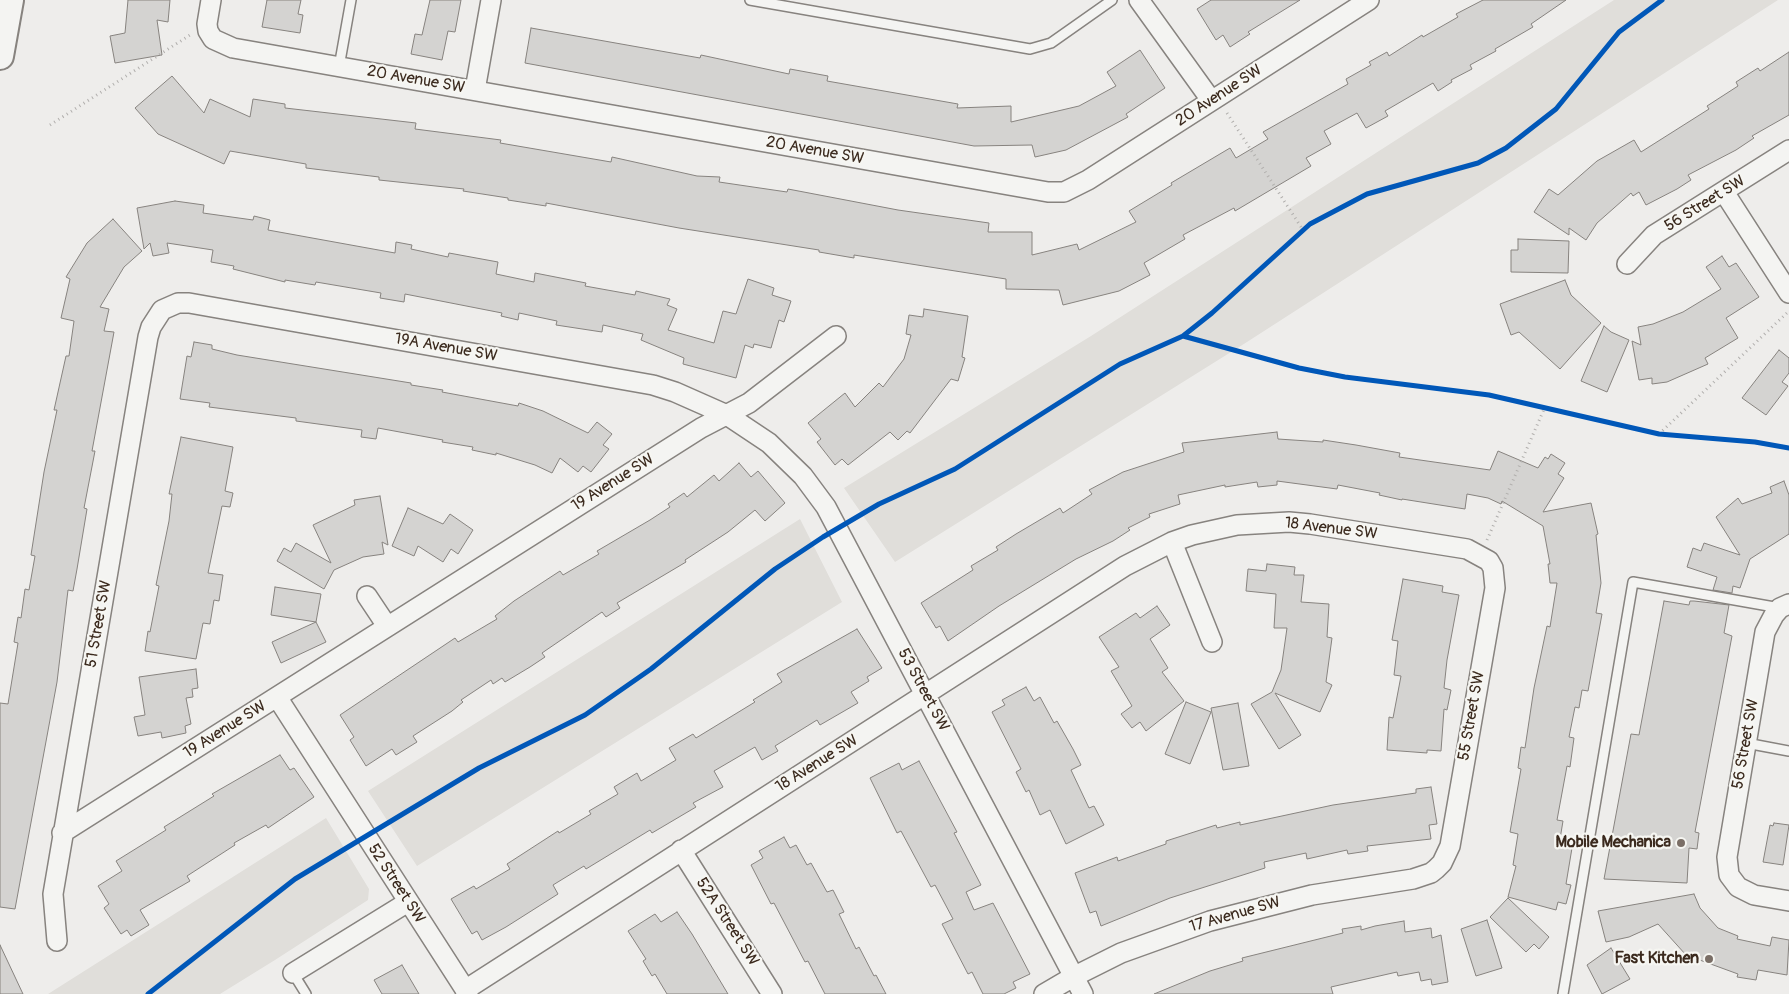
<!DOCTYPE html>
<style>
body{margin:0}
canvas{display:block;background:#eeedeb}
</style>
<canvas width="1789" height="994"></canvas>
<script>
const ctx = document.querySelector('canvas').getContext('2d');
ctx.lineJoin = 'round';
function fill(path, color) { ctx.fillStyle = color; ctx.fill(path, 'evenodd'); }
const poly = rows => new Path2D(rows.map(r => 'M' + r).join(''));
function trace(path, color, width, dash) { ctx.strokeStyle = color; ctx.lineWidth = width; ctx.lineCap = dash ? 'butt' : 'round'; ctx.setLineDash(dash || []); ctx.stroke(path); }
function drawText(font, color, halo, rows, align = 'center') {
  ctx.font = font + ' Pangolin,sans-serif'; ctx.lineWidth = 4.5; ctx.setLineDash([]); ctx.textBaseline = 'middle'; ctx.strokeStyle = halo; ctx.fillStyle = color; for (const [text, x, y, turn = 0] of rows) {
    ctx.save(); ctx.translate(x, y); ctx.rotate((+turn || 0) * Math.PI / 180); ctx.textAlign = isNaN(turn) ? turn : align; if (halo) ctx.strokeText(text, 0, 0); ctx.fillText(text, 0, 0); ctx.restore();
  }
}
const built = poly([
 [1614,0,1778,0,1247,342,895,562,844,488,1091,336],
 [800,519,842,602,417,866,368,791],
 [326,818,369,889,368,900,275,960,220,994,48,994]
]);
const building = poly([
 [128,0,170,0,168,22,157,20,162,55,115,63,110,36,125,33,128,0],
 [267,0,301,0,298,14,303,15,300,33,262,27,267,0],
 [430,0,461,0,455,32,448,31,442,60,411,54,415,34,422,35,430,0],
 [1211,0,1300,0,1248,32,1250,34,1230,47,1223,35,1216,40,1197,9,1211,0],
 [1483,0,1566,0,1531,24,1533,27,1495,49,1496,51,1470,65,1472,69,1451,80,1452,82,1438,91,1433,83,1385,111,1388,116,1366,128,1357,113,1324,131,1331,144,1306,158,1311,166,1235,211,1234,208,1183,235,1185,239,1144,263,1150,275,1119,291,1063,305,1059,290,1006,289,1006,279,854,255,854,258,819,252,819,250,679,228,546,203,546,206,508,200,508,198,463,191,464,189,379,180,379,177,306,168,306,164,230,151,224,164,158,134,135,108,172,76,204,113,210,99,250,117,253,99,285,104,285,108,416,123,415,129,501,140,500,143,611,162,612,157,697,176,720,177,719,182,787,192,788,189,898,210,989,223,988,232,1032,232,1032,255,1077,244,1079,250,1136,222,1129,211,1172,185,1171,183,1230,148,1236,158,1268,139,1263,132,1348,84,1346,79,1371,65,1369,62,1387,52,1389,56,1422,35,1423,37,1458,17,1456,14,1483,0],
 [531,28,700,58,701,55,789,74,790,69,828,76,827,81,958,104,957,108,1011,106,1011,122,1079,106,1116,86,1107,72,1140,50,1165,88,1126,114,1128,117,1066,150,1035,157,1032,145,974,146,525,63,531,28],
 [1789,52,1789,115,1752,136,1754,138,1736,150,1688,175,1691,180,1677,189,1646,205,1639,192,1633,196,1631,193,1597,223,1586,240,1569,228,1569,235,1534,212,1549,189,1558,195,1597,161,1634,140,1641,152,1709,109,1707,106,1738,86,1736,82,1758,68,1760,71,1789,52],
 [175,201,204,205,203,213,253,220,254,216,270,220,268,230,395,253,396,242,412,245,411,249,448,257,449,253,498,262,496,274,534,282,535,273,586,283,585,286,635,295,636,291,670,299,667,305,677,309,668,330,714,343,723,311,736,314,748,279,774,288,772,295,791,301,784,322,779,320,771,348,754,344,753,348,745,345,736,378,683,364,684,358,641,340,643,334,603,325,602,332,556,325,557,321,519,313,518,320,501,316,502,313,405,294,404,302,380,298,381,293,316,282,315,285,285,280,285,282,233,269,234,266,211,262,213,250,167,243,169,253,153,256,150,243,144,249,137,208,175,201],
 [113,219,142,251,124,267,100,307,109,309,104,331,114,332,92,451,95,451,84,508,87,509,77,569,73,591,68,590,57,682,15,909,0,907,0,703,8,704,18,643,14,642,18,617,21,618,25,589,29,590,35,556,31,555,44,472,57,410,54,410,66,356,69,356,74,321,61,318,70,279,66,277,87,243,113,219],
 [1518,239,1569,241,1568,273,1511,272,1511,250,1518,250,1518,239],
 [1722,256,1729,267,1736,263,1759,297,1726,318,1738,338,1705,358,1708,364,1667,382,1652,384,1652,378,1639,380,1632,341,1641,345,1638,327,1653,324,1683,312,1721,289,1706,267,1722,256],
 [1565,280,1571,295,1601,323,1560,369,1519,332,1511,335,1500,304,1565,280],
 [924,309,968,316,962,357,965,358,958,381,951,379,910,433,907,431,898,440,890,432,848,465,842,459,835,465,817,442,821,439,808,423,845,393,855,407,879,383,883,387,904,359,911,335,906,334,909,315,923,317,924,309],
 [1604,326,1611,332,1629,340,1607,392,1581,381,1604,326],
 [194,342,212,345,212,349,237,355,411,383,411,385,443,390,442,392,518,406,519,403,543,411,588,433,597,422,612,434,603,445,609,449,591,472,583,466,578,472,560,458,552,473,535,465,496,453,496,455,472,450,473,447,442,442,443,440,378,428,376,439,361,437,362,430,296,421,296,418,209,407,210,403,180,399,187,356,191,357,194,342],
 [1779,350,1789,358,1789,373,1782,382,1788,386,1766,415,1742,398,1779,350],
 [1277,432,1278,439,1323,442,1323,440,1356,445,1400,453,1399,457,1490,470,1498,451,1538,468,1545,457,1548,459,1551,454,1565,463,1558,474,1564,478,1543,512,1591,503,1598,534,1596,535,1601,583,1596,613,1602,614,1588,691,1582,690,1579,708,1575,707,1569,737,1574,738,1570,767,1567,766,1557,820,1563,821,1559,845,1572,848,1566,884,1571,885,1566,904,1558,902,1556,910,1508,897,1516,866,1513,865,1518,834,1510,832,1521,769,1518,768,1521,747,1525,748,1534,688,1547,626,1550,627,1557,583,1550,583,1548,564,1550,564,1543,526,1502,501,1501,504,1488,498,1467,494,1465,509,1402,499,1402,500,1379,495,1380,493,1338,485,1337,489,1277,481,1277,485,1258,487,1257,482,1225,487,1225,485,1178,495,1180,504,1149,514,1150,517,1128,528,1130,530,1113,541,1076,559,999,606,948,641,940,626,936,628,921,603,973,570,971,566,998,550,996,547,1016,534,1060,508,1063,513,1092,494,1089,490,1123,472,1184,452,1182,443,1277,432],
 [181,437,233,447,225,491,233,493,230,507,222,506,208,573,223,575,219,601,214,600,210,624,203,623,196,659,145,651,148,631,150,632,159,586,156,585,169,521,172,494,169,494,181,437],
 [739,463,751,477,758,471,785,503,765,521,755,510,728,532,685,560,686,562,617,603,620,608,606,617,602,612,542,653,545,657,530,667,505,682,502,678,493,684,491,680,461,700,463,702,452,711,413,736,417,742,396,755,392,749,366,766,350,740,354,737,340,715,455,638,458,642,497,619,495,616,514,601,560,571,563,575,599,554,597,551,650,520,670,507,668,504,684,493,687,497,714,475,719,481,739,463],
 [1784,481,1789,495,1789,534,1750,559,1740,588,1733,586,1732,593,1713,590,1717,577,1687,567,1693,548,1701,551,1704,543,1740,555,1716,517,1738,498,1742,504,1772,493,1770,487,1784,481],
 [380,496,388,545,382,542,384,554,363,557,334,570,324,589,277,561,284,548,291,552,296,543,331,563,313,525,355,505,354,500,380,496],
 [408,508,443,524,450,514,473,530,458,554,451,549,443,562,418,546,414,556,392,546,408,508],
 [1267,564,1295,567,1294,575,1304,575,1301,602,1329,604,1327,637,1332,638,1326,682,1332,685,1320,712,1275,693,1301,735,1279,749,1251,704,1272,692,1281,670,1287,628,1274,628,1276,594,1246,591,1248,569,1266,571,1267,564],
 [1403,579,1443,586,1442,592,1459,595,1447,660,1444,688,1451,690,1447,710,1444,709,1441,751,1427,750,1427,753,1387,750,1389,717,1393,718,1401,676,1394,675,1398,641,1392,640,1403,579],
 [275,587,321,594,316,622,326,642,281,663,272,642,316,622,271,615,275,587],
 [1664,601,1689,605,1690,601,1694,601,1729,605,1724,633,1732,636,1695,832,1699,833,1697,849,1689,848,1687,883,1604,879,1631,734,1639,735,1664,601],
 [1157,606,1170,625,1150,639,1168,668,1162,672,1184,701,1146,731,1140,722,1132,728,1121,714,1132,706,1111,671,1119,667,1099,637,1136,613,1140,618,1157,606],
 [857,629,882,668,867,677,869,681,851,692,858,703,820,725,817,720,775,746,778,751,762,760,755,747,714,771,723,787,693,803,696,807,652,833,650,830,586,869,584,866,553,885,558,894,506,927,482,940,477,931,472,934,451,899,474,886,476,889,510,869,507,864,558,831,559,833,591,814,589,811,618,794,614,787,637,773,641,781,676,760,669,748,693,734,696,738,755,702,753,700,782,682,777,674,857,629],
 [196,669,198,688,192,689,193,697,186,698,191,724,185,726,186,733,162,738,161,732,138,736,134,717,145,715,139,677,196,669],
 [1026,687,1034,701,1040,697,1054,723,1057,721,1073,749,1081,765,1071,770,1089,808,1094,806,1104,825,1066,844,1050,810,1040,815,1029,790,1026,792,1016,772,1021,769,992,712,1005,705,1002,700,1026,687],
 [1186,702,1211,712,1190,764,1165,754,1186,702],
 [1238,703,1249,766,1223,770,1211,708,1238,703],
 [280,755,290,770,294,768,314,797,268,828,266,825,234,843,235,845,187,876,190,881,140,910,149,925,131,936,127,930,121,934,104,908,109,904,98,886,122,871,116,861,166,830,164,827,214,796,212,794,280,755],
 [919,761,957,832,954,833,981,885,966,892,974,910,993,903,1030,974,1013,982,1016,988,1004,994,983,994,972,972,968,974,942,924,953,919,935,885,931,887,901,831,897,833,870,778,899,763,902,770,919,761],
 [1431,787,1437,824,1429,825,1431,839,1367,846,1368,851,1348,854,1347,850,1307,859,1306,853,1264,862,1265,868,1170,898,1101,926,1096,911,1090,913,1075,873,1117,857,1118,861,1166,844,1166,841,1216,825,1217,828,1240,822,1240,825,1333,805,1416,793,1416,789,1431,787],
 [1774,823,1789,825,1783,865,1763,862,1770,825,1773,826,1774,823],
 [784,837,790,848,796,845,807,865,811,863,827,892,833,890,844,912,839,914,856,949,859,947,874,976,876,975,886,994,825,994,808,961,805,962,774,903,771,904,751,865,763,858,759,851,784,837],
 [1694,894,1700,908,1718,928,1738,936,1737,939,1770,946,1772,937,1789,940,1787,975,1758,970,1756,980,1737,977,1738,974,1686,955,1658,924,1629,937,1606,942,1598,911,1694,894],
 [1508,898,1549,937,1539,949,1534,944,1526,952,1490,917,1508,898],
 [677,912,692,934,728,994,667,994,655,974,652,976,643,961,646,959,628,931,655,914,661,922,677,912],
 [1487,920,1502,968,1476,976,1461,929,1487,920],
 [1404,921,1405,932,1431,928,1432,938,1441,935,1448,982,1432,985,1431,979,1421,981,1419,972,1398,976,1397,972,1331,987,1333,994,1154,994,1210,971,1243,961,1242,958,1343,933,1342,929,1361,926,1361,930,1375,926,1404,921],
 [0,945,23,994,0,994,0,945],
 [1611,948,1630,979,1602,994,1587,965,1611,948],
 [402,965,419,994,382,994,374,980,402,965]
]);
const path = poly([
 [1227,113,1303,230],
 [50,125,190,35],
 [1659,434,1789,311],
 [1487,540,1545,407]
]);
const lane = poly([
 [750,0,1030,49,1051,43,1112,0],
 [339,67,351,0],
 [1746,743,1789,751],
 [293,973,306,994],
 [1563,994,1633,582,1780,608]
]);
const street = poly([
 [211,0,207,24,208,31,213,39,233,48,1048,192,1064,192,1088,180,1369,0],
 [1139,0,1211,100],
 [475,90,491,0],
 [1724,192,1789,293],
 [1627,264,1654,235,1789,150],
 [1172,542,1212,642],
 [367,596,387,626],
 [1789,604,1780,608,1774,615,1765,632,1727,857,1729,875,1738,887,1754,895,1789,901],
 [277,697,468,994],
 [62,833,701,428,749,403,836,336],
 [681,850,772,994],
 [57,941,53,894,148,337,151,327,162,310,178,303,189,303,653,385,675,392,727,415,769,443,803,476,826,507,1083,994],
 [293,973,408,902],
 [465,990,1125,566,1172,542,1192,535,1237,525,1289,522,1310,524,1467,549,1489,561,1493,568,1495,588,1450,846,1442,863,1436,869,1431,873,1413,879,1312,895,1210,921,1121,953,1073,977,1044,994]
]);
const secondary = poly([
 [0,56,10,0]
]);
const cycleway = poly([
 [1183,336,1299,368,1345,377,1489,395,1659,434,1755,442,1789,448],
 [148,994,295,879,479,768,585,715,651,669,775,569,823,537,879,504,955,469,1120,364,1183,336,1212,313,1310,224,1367,194,1478,163,1506,148,1556,109,1619,32,1662,0]
]);
const markers = [
 [1681,843,5,"#7a6e66"],
 [1709,959,5,"#7a6e66"]
];
const streetNames = [
 ["20 Avenue SW",416,80,10],
 ["20 Avenue SW",1219,96,-33],
 ["20 Avenue SW",815,151,10],
 ["56 Street SW",1705,204,-32],
 ["19A Avenue SW",446,348,10],
 ["19 Avenue SW",613,483,-32],
 ["18 Avenue SW",1331,529,7],
 ["51 Street SW",99,624,-80],
 ["53 Street SW",923,690,62],
 ["55 Street SW",1472,716,-80],
 ["19 Avenue SW",225,730,-32],
 ["56 Street SW",1746,744,-80],
 ["18 Avenue SW",817,764,-32],
 ["52 Street SW",396,884,57],
 ["17 Avenue SW",1235,915,-16],
 ["52A Street SW",727,922,57]
];
const poiNames = [
 ["Mobile Mechanica",1671,843],
 ["Fast Kitchen",1699,959]
];
fill(built, '#e0deda');
fill(building, '#d4d3d1');
trace(building, '#87837f', 1);
trace(lane, '#87837f', 12);
trace(street, '#87837f', 22);
trace(secondary, '#87837f', 30);
trace(path, '#b1afad', 3, [1, 4]);
trace(lane, '#f4f4f2', 9);
trace(street, '#f4f4f2', 19);
trace(secondary, '#f4f4f2', 26);
trace(cycleway, '#0057b8', 5);
for (const [x, y, r, color] of markers) { const dot = new Path2D(); dot.arc(x, y, r, 0, 2 * Math.PI); ctx.fillStyle = color; ctx.fill(dot); trace(dot, '#f6f6f2', 2); }
drawText('16px', '#3b2a1e', '#f6f6f2', streetNames);
drawText('bold 16px', '#3b2a1e', '#f6f6f2', poiNames, 'right');
</script>
